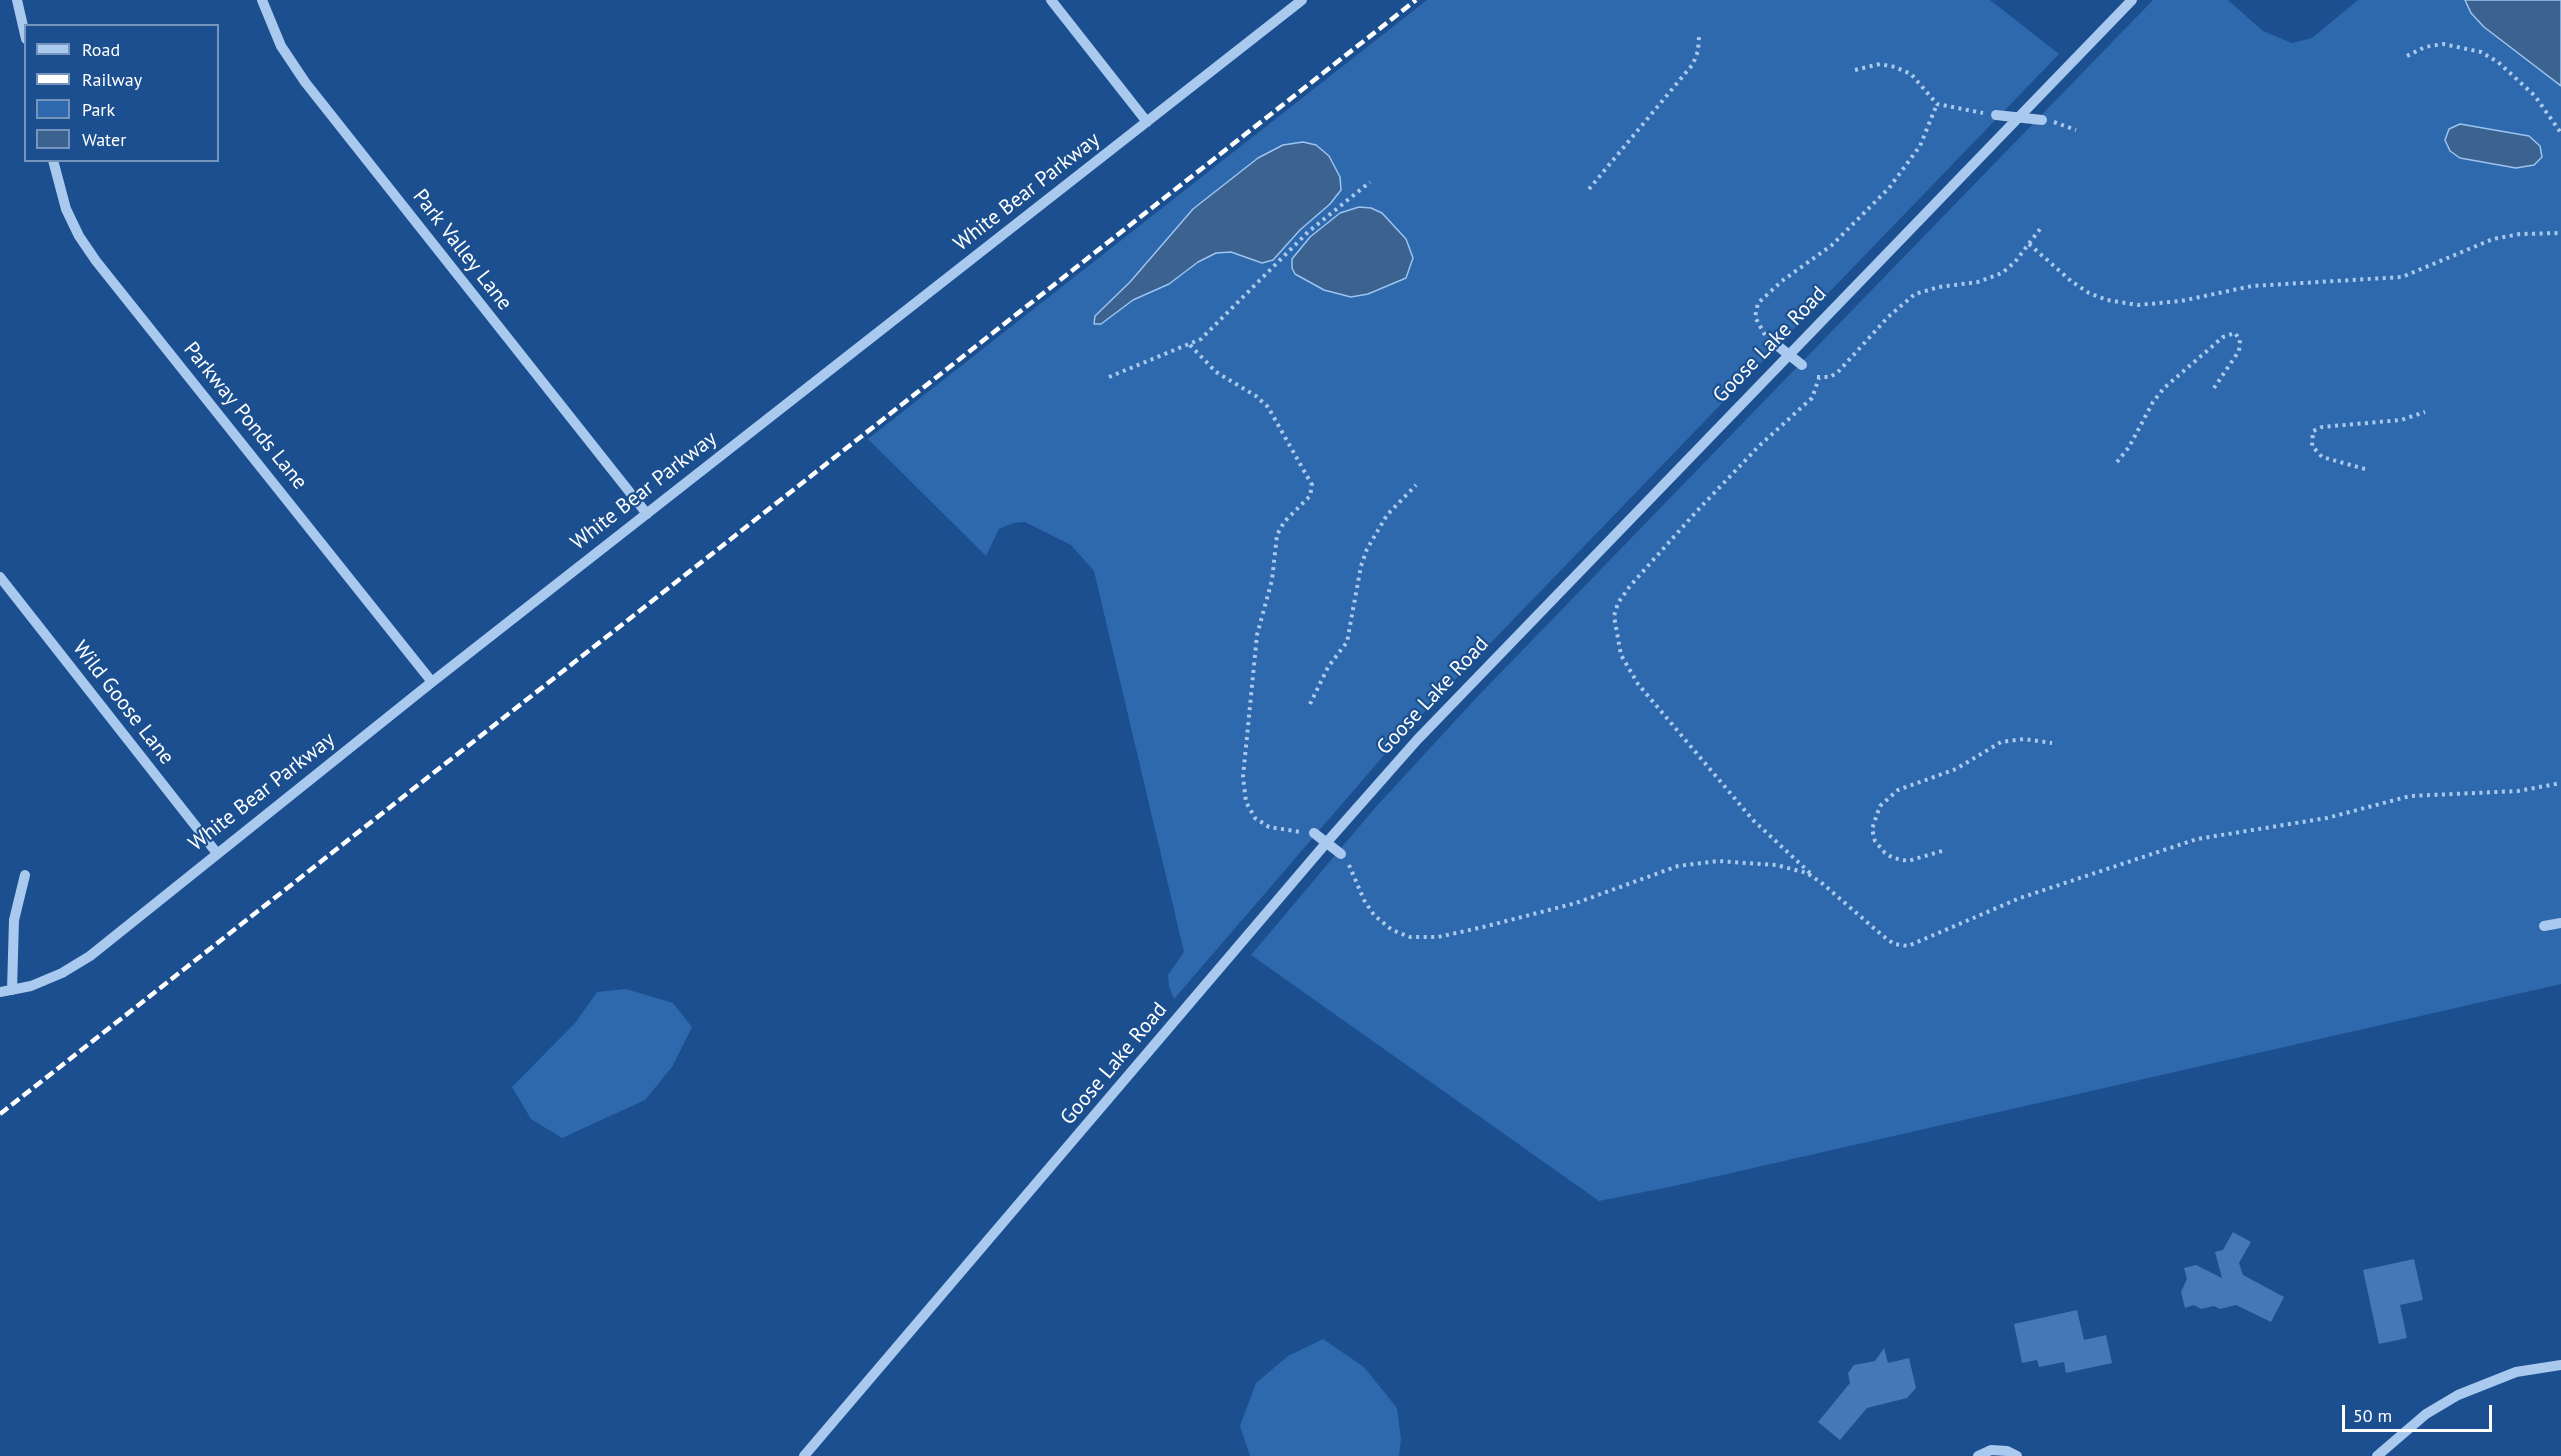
<!DOCTYPE html>
<style>
body{margin:0}
#map{position:relative;width:2561px;height:1456px;overflow:hidden;background:#1b4f8f;font-family:"PT Sans",sans-serif}
canvas{display:block}
.legend{position:absolute;left:24px;top:24px;width:195px;height:138px;box-sizing:border-box;background:#1b4f8f;border:2px solid #7695bc;margin:0;padding:8px 10px;list-style:none;font-size:18px;color:#fff}
.legend li{display:flex;align-items:center;gap:12px;height:30px}
.legend b{width:30px;border:2px solid #7695bc}
.scale{position:absolute;left:2342px;top:1405px;width:150px;height:27px;box-sizing:border-box;border:3px solid #fff;border-top:0;padding-left:8px;font-size:18px;line-height:21px;white-space:nowrap;color:#fff;-webkit-text-stroke:4px #1b4f8f;paint-order:stroke}
</style>
<div id="map">
<canvas width="2561" height="1456"></canvas>
<ul class="legend">
<li><b style="height:8px;background:#a9c9ee"></b>Road</li>
<li><b style="height:8px;background:#fff"></b>Railway</li>
<li><b style="height:16px;background:#2e69ad"></b>Park</li>
<li><b style="height:16px;background:#3c6290"></b>Water</li>
</ul>
<div class="scale">50 m</div>
</div>
<script>
const ctx = document.querySelector('canvas').getContext('2d');
ctx.lineJoin = 'round';
function fill(path, color) { ctx.fillStyle = color; ctx.fill(path, 'evenodd'); }
const poly = rows => new Path2D(rows.map(r => 'M' + r).join(''));
function trace(path, color, width, dash) { ctx.strokeStyle = color; ctx.lineWidth = width; ctx.lineCap = dash ? 'butt' : 'round'; ctx.setLineDash(dash || []); ctx.stroke(path); }
function drawText(font, color, halo, rows, align = 'center') {
  ctx.font = font + ' "PT Sans",sans-serif'; ctx.lineWidth = 4.5; ctx.setLineDash([]); ctx.textBaseline = 'middle'; ctx.strokeStyle = halo; ctx.fillStyle = color; for (const [text, x, y, turn = 0] of rows) {
    ctx.save(); ctx.translate(x, y); ctx.rotate((+turn || 0) * Math.PI / 180); ctx.textAlign = isNaN(turn) ? turn : align; if (halo) ctx.strokeText(text, 0, 0); ctx.fillText(text, 0, 0); ctx.restore();
  }
}
const green = poly([
 [1427,0,1990,0,2059,54,1398,739,1174,999,1169,987,1168,975,1184,952,1094,571,1071,545,1025,522,1013,523,999,529,986,556,868,439],
 [2153,0,2228,0,2263,31,2292,43,2312,38,2358,0,2465,0,2468,5,2489,0,2561,0,2561,984,1674,1186,1599,1201,1251,955,1374,809,1478,696],
 [626,989,673,1003,692,1027,672,1067,645,1100,562,1138,531,1119,512,1087,576,1022,597,992],
 [1323,1339,1364,1367,1397,1408,1401,1439,1399,1456,1250,1456,1240,1426,1256,1383,1288,1356]
]);
const water = poly([
 [2465,0,2561,0,2561,86,2484,27,2471,13,2465,0],
 [2460,124,2529,136,2540,146,2542,157,2534,165,2516,168,2460,158,2450,151,2445,140,2449,129,2460,124],
 [1303,142,1316,145,1329,156,1340,177,1341,190,1330,204,1300,230,1273,260,1262,263,1231,252,1216,253,1198,262,1169,284,1133,300,1101,324,1094,324,1095,316,1130,282,1193,209,1258,158,1283,145,1303,142],
 [1359,207,1371,208,1382,213,1406,239,1413,258,1406,278,1368,294,1351,297,1324,290,1295,274,1292,268,1292,259,1310,237,1340,213,1359,207]
]);
const building = poly([
 [2233,1232,2251,1242,2239,1263,2243,1275,2284,1297,2271,1322,2236,1305,2220,1309,2214,1306,2201,1309,2194,1305,2185,1308,2181,1292,2187,1279,2184,1268,2196,1265,2222,1278,2215,1252,2223,1250],
 [2414,1259,2423,1300,2400,1305,2407,1338,2379,1344,2363,1270],
 [2077,1310,2084,1340,2106,1335,2112,1363,2066,1373,2064,1362,2039,1367,2037,1360,2022,1363,2014,1324],
 [1884,1348,1888,1363,1909,1358,1916,1388,1907,1398,1867,1408,1840,1440,1818,1422,1850,1383,1848,1373,1854,1365,1875,1361]
]);
const path = poly([
 [2407,56,2425,47,2443,44,2481,52,2498,62,2535,96,2561,133],
 [1855,70,1880,64,1895,67,1911,74,1937,104,1983,113],
 [2054,122,2076,130],
 [1589,189,1693,64,1698,51,1699,37],
 [2029,244,2071,281,2089,293,2107,300,2138,305,2181,301,2252,286,2402,277,2493,239,2520,234,2561,233],
 [1765,335,1755,317,1758,303,1782,281,1832,245,1889,188,1920,146,1937,104],
 [1190,345,1216,372,1256,396,1268,407,1312,485,1310,496,1284,522,1277,535,1272,580,1257,635,1243,777,1246,802,1255,818,1269,827,1301,832],
 [1109,377,1201,339,1308,232,1370,182],
 [1817,377,1830,377,1838,372,1888,317,1915,294,1939,287,1978,282,2002,273,2015,262,2040,229],
 [2117,462,2129,447,2153,402,2164,388,2223,337,2235,333,2240,340,2239,351,2214,388],
 [2365,469,2322,457,2312,446,2313,431,2322,427,2401,420,2425,412],
 [1310,704,1328,667,1347,642,1361,566,1367,549,1387,515,1416,485],
 [1942,851,1908,861,1893,858,1885,853,1875,841,1872,829,1880,806,1898,790,1956,769,2001,742,2024,739,2052,743],
 [1349,865,1364,900,1374,915,1392,930,1410,937,1438,937,1483,927,1576,903,1678,866,1718,861,1776,865,1807,873,1823,884,1883,936,1894,944,1908,946,2020,898,2197,839,2327,818,2410,796,2518,791,2561,783],
 [1810,873,1753,820,1638,684,1621,655,1614,616,1618,603,1630,586,1696,512,1759,446,1812,398,1819,378]
]);
const minor = poly([
 [17,0,26,39],
 [262,0,281,46,305,82,647,514],
 [1051,0,1147,122],
 [1996,115,2042,120],
 [53,160,66,209,79,236,96,261,432,682],
 [1774,343,1802,365],
 [0,577,216,852],
 [1314,833,1341,854],
 [2544,926,2561,923],
 [12,990,14,920,25,875],
 [0,992,31,986,62,973,90,956,432,682,1302,0],
 [804,1456,1327,842,1417,740,2132,0],
 [1978,1456,1991,1450,2007,1451,2017,1456],
 [2377,1456,2426,1414,2458,1395,2516,1372,2561,1365]
]);
const rail = poly([
 [0,1114,1416,0]
]);
const streetNames = [
 ["White Bear Parkway",1027,192,-38],
 ["Park Valley Lane",462,250,52],
 ["Goose Lake Road",1770,345,-46],
 ["Parkway Ponds Lane",245,416,51],
 ["White Bear Parkway",644,491,-38],
 ["Goose Lake Road",1433,696,-47],
 ["Wild Goose Lane",123,703,52],
 ["White Bear Parkway",262,792,-38],
 ["Goose Lake Road",1114,1064,-50]
];
fill(green, '#2e69ad');
fill(water, '#3c6290');
trace(water, '#9cc4f0', 1.5);
fill(building, '#4478b7');
trace(path, '#a9c9ee', 4, [3, 4.5]);
trace(minor, '#a9c9ee', 10);
trace(rail, '#fff', 4.5, [10, 4.5]);
drawText('21px', '#fff', '#1b4f8f', streetNames);
</script>
